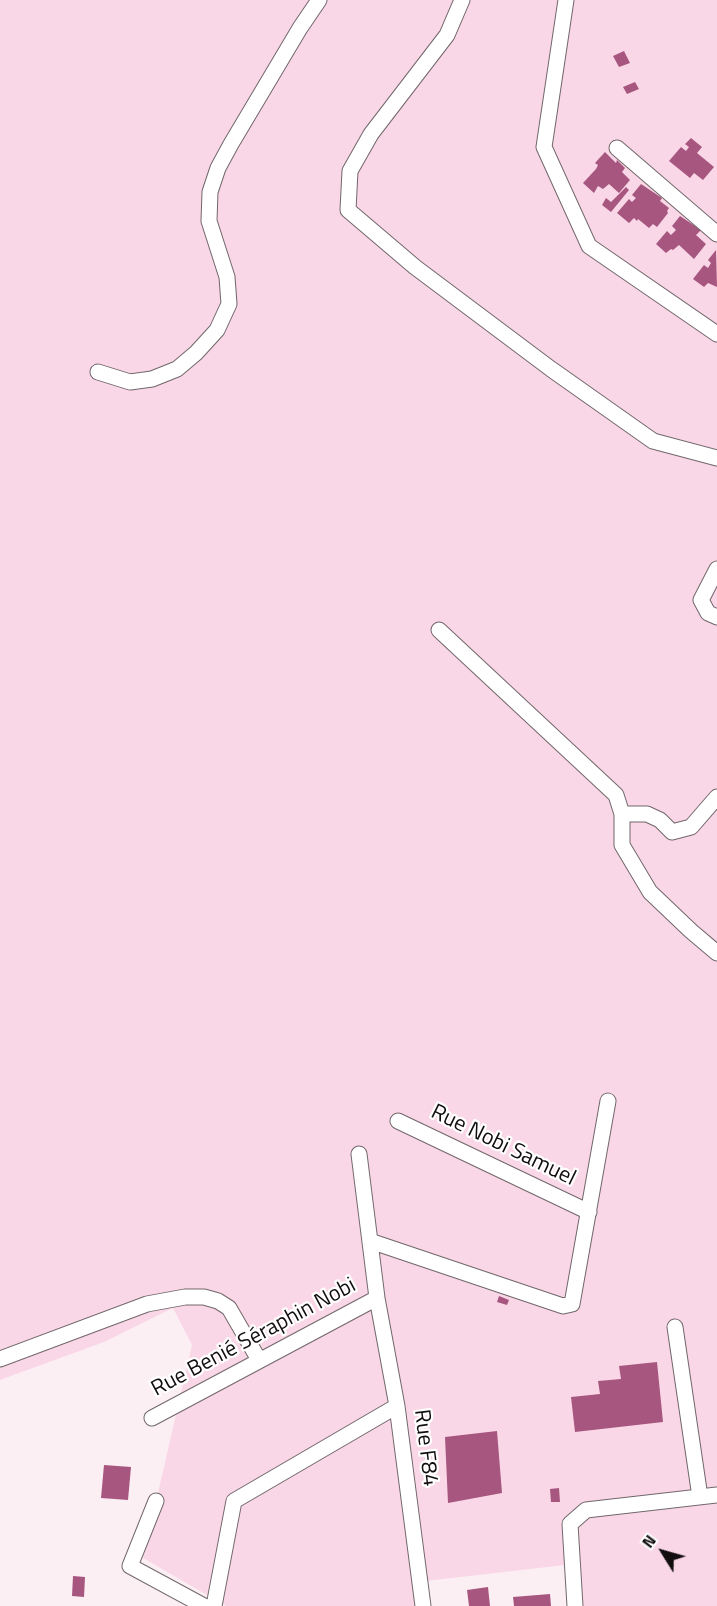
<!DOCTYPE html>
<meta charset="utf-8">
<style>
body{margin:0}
#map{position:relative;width:717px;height:1606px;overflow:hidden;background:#fceff4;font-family:"Titillium Web",sans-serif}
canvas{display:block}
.north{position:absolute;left:633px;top:1522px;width:60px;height:60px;-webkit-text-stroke:4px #fff;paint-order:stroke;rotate:307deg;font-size:16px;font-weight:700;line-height:24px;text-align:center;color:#120e10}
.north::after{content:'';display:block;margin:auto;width:21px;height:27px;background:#120e10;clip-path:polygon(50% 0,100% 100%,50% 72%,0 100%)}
</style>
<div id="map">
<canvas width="717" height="1606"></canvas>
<div class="north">N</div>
</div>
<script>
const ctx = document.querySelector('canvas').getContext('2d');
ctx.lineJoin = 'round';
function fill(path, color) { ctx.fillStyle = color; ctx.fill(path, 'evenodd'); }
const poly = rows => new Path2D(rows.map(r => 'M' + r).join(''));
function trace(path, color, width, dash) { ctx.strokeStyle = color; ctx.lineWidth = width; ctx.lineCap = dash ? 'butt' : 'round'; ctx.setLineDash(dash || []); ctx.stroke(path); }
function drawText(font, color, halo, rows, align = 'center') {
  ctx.font = font + ' "Titillium Web",sans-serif'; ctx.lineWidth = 4.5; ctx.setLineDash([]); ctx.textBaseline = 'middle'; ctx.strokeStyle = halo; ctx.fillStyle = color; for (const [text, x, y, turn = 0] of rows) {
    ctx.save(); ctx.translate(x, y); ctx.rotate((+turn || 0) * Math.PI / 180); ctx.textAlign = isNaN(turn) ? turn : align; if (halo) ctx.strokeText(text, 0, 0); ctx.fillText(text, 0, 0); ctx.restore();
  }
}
const green = poly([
 [0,0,717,0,717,1606,579,1606,574,1564,417,1582,421,1606,226,1606,143,1558,192,1345,173,1308,104,1342,0,1380]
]);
const building = poly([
 [624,51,630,63,619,67,613,56],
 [635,82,639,89,627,94,623,87],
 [691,138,702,147,697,153,714,167,703,180,694,173,690,178,669,161,681,147,686,151,689,147,685,144],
 [605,152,616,163,617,160,625,168,622,172,630,180,619,193,609,184,603,189,598,186,594,193,583,183,596,169,598,165,595,163],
 [641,184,662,198,660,201,669,208,667,211,668,213,657,227,653,224,649,228,638,219,637,221,634,218,629,223,617,213,629,199,632,202,636,198,632,195],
 [626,187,629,190,611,212,602,205,606,198,611,202],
 [680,216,701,230,696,235,706,244,694,259,679,245,673,250,671,249,666,253,656,244,667,231,671,235,676,230,672,226],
 [716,250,717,287,708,283,704,287,693,279,704,265,708,268,711,263,708,260],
 [499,1296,509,1300,507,1305,497,1302],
 [657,1362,663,1422,575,1432,571,1397,600,1394,598,1381,621,1379,619,1366],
 [497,1431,502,1493,448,1503,445,1437],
 [104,1465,131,1467,128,1500,101,1498],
 [559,1488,560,1502,551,1502,550,1489],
 [73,1576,85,1577,84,1597,72,1596],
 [488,1587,490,1606,469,1606,467,1590],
 [550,1594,551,1606,514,1606,513,1597]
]);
const minor = poly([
 [462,0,447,35,371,134,350,171,348,210,415,267,551,369,653,441,717,458],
 [566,0,544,147,589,246,717,334],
 [617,148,717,234],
 [98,372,130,382,152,379,177,369,196,353,217,330,229,304,227,277,209,221,210,192,218,168,231,144,300,28,319,0],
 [717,569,701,600,708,613,717,617],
 [439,630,616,795,622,814,622,845,650,892,691,931,717,953],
 [622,814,647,814,660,820,672,832,691,827,717,797],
 [398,1121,589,1212],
 [359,1154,377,1298,397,1406,423,1606],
 [370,1241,563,1306,572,1304,608,1101],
 [675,1327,700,1497],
 [0,1359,147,1304,185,1297,204,1297,218,1301,229,1308,259,1360],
 [152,1418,377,1298],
 [156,1501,130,1566,204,1606],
 [214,1606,234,1501,397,1406],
 [575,1606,570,1524,586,1510,717,1495]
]);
const streetNames = [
 ["Rue Nobi Samuel",503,1146,26],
 ["Rue Benié Séraphin Nobi",254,1338,-28],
 ["Rue F84",425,1448,83]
];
fill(green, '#fad7e6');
fill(building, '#a7567f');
trace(minor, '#71676b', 17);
trace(minor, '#fff', 15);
drawText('22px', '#120e10', '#fff', streetNames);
</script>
